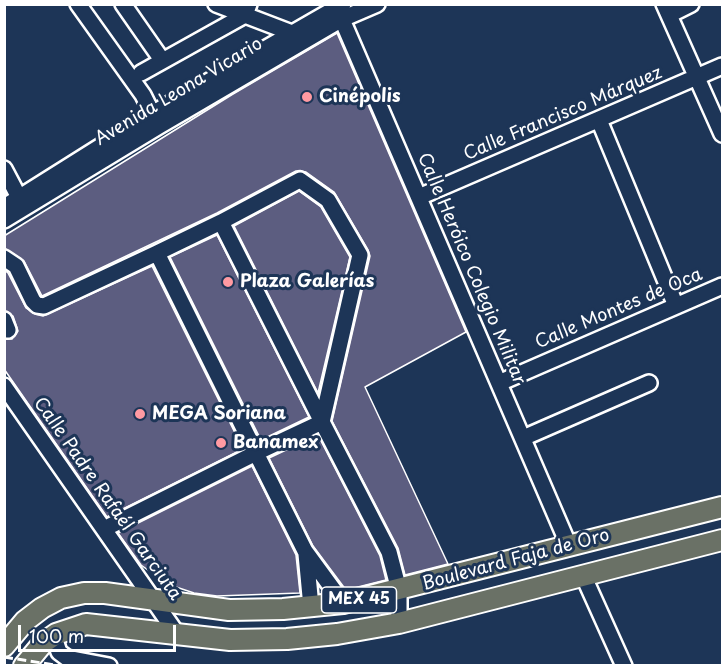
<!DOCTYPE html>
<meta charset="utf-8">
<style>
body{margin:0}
#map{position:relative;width:727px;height:670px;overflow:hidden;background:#1d3557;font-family:"Playpen Sans",sans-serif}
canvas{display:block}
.frame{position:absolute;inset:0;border:6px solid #fff;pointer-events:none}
.scale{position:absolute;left:18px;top:625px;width:158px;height:27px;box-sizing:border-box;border:3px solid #fff;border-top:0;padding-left:8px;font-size:18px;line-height:21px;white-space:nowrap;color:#fff;-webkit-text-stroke:4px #1d3557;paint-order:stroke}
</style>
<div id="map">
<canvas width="727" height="670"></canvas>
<div class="frame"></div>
<div class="scale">100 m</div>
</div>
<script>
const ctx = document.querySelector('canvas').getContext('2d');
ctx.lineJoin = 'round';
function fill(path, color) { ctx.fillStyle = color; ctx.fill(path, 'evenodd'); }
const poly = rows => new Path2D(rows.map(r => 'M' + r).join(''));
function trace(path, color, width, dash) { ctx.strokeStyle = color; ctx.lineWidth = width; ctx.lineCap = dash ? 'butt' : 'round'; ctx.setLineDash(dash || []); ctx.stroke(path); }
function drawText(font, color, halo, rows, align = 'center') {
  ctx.font = font + ' "Playpen Sans",sans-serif'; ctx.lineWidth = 6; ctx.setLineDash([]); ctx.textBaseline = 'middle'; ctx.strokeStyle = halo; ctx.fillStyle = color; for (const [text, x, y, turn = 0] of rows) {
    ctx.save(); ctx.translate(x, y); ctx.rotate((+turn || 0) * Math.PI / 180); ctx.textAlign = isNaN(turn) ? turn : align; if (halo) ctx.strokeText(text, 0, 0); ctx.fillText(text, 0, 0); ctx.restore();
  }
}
const building = poly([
 [337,33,466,332,365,387,448,564,405,575,398,548,332,421,370,256,368,250,334,192,306,172,296,171,217,213,42,296,24,261,4,248,4,236,233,94,337,33],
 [299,191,321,207,350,257,318,393,234,226,299,191],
 [217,235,309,417,261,440,170,257,217,235],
 [152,266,243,449,107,517,4,369,4,339,12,339,18,331,13,316,4,310,4,270,8,273,26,308,35,314,43,316,152,266],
 [318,435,380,556,386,580,346,590,313,546,269,458,318,435],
 [252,466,296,555,300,593,217,596,194,593,167,584,141,565,118,533,252,466]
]);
const minor = poly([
 [78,4,143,95,156,121],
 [123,4,162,60],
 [216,4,292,33],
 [664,4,722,134],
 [337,8,569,546],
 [669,15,691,4],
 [141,73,245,15,249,4],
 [599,120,676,306],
 [4,169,23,205],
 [419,197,722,66],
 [4,207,152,114,343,4],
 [4,220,159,126,342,19,377,4],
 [221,222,157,253,256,453,322,422,360,255,328,200,300,180,221,222,322,422,389,552,399,590,399,623],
 [4,258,16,266,33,301,37,305,44,306,157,253],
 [4,320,8,330],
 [499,383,722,286],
 [4,386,177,634],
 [523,438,649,383],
 [104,529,256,453,305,551,343,603],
 [306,554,311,607],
 [583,575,624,666],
 [56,634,56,643,59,652,67,658,109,666]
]);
const major = poly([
 [4,646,25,621,42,608,61,598,84,593,105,593,229,610,283,609,343,603,722,507],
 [24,666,43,643,56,634,86,624,230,640,287,639,337,634,399,623,722,540]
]);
const rail = poly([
 [4,657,61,666]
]);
const markers = [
 [307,97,6,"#ff9aa2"],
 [228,282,6,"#ff9aa2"],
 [140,414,6,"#ff9aa2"],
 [221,443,6,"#ff9aa2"]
];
const shields = [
 [359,600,75]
];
const shieldNames = [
 ["MEX 45",359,600]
];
const streetNames = [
 ["Avenida Leona Vicario",179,92,-31],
 ["Calle Francisco Márquez",563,114,-23],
 ["Calle Heróico Colegio Militar",471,269,67],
 ["Calle Montes de Oca",619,309,-23],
 ["Calle Padre Rafaél Garciuta",107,499,55],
 ["Boulevard Faja de Oro",516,560,-15]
];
const poiNames = [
 ["Cinépolis",319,97],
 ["Plaza Galerías",240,282],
 ["MEGA Soriana",152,414],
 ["Banamex",233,443]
];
fill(building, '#5c5d80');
trace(building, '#fff', 1.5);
trace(minor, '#fff', 20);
trace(major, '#fff', 24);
trace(minor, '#1d3557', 15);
trace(major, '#6a7166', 20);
trace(rail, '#fff', 3, [9, 4.5]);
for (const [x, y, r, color] of markers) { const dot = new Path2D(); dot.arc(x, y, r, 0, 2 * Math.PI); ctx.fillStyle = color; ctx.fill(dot); trace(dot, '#1d3557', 2); }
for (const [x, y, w] of shields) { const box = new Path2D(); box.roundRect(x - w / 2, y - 13, w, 26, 4.5); ctx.fillStyle = '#1d3557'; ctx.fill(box); trace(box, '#fff', 1.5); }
drawText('bold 16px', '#fff', null, shieldNames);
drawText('18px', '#fff', '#1d3557', streetNames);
drawText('bold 18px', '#fff', '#1d3557', poiNames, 'left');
</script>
